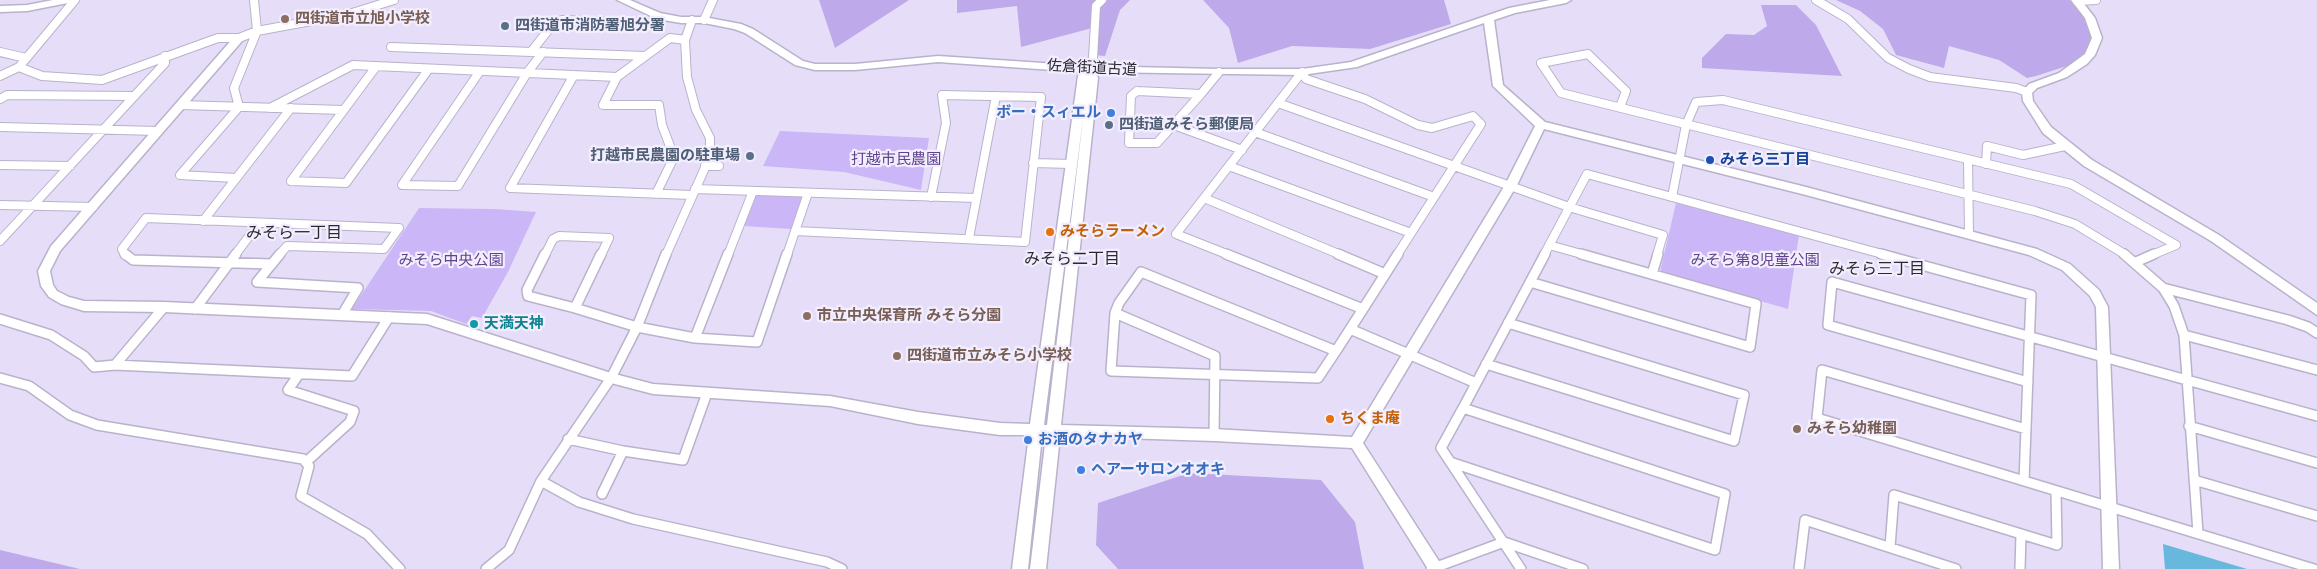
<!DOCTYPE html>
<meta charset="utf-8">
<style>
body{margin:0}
canvas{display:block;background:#e6def9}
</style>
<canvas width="2317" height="569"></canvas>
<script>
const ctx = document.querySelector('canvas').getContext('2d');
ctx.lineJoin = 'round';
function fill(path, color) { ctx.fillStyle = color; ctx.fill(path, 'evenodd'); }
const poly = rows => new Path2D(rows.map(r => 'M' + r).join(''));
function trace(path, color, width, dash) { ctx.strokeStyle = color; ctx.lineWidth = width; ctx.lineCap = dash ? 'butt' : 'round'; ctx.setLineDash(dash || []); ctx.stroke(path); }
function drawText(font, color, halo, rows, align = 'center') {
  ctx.font = font + ' "Work Sans","Noto Sans JP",sans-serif'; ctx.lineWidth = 4.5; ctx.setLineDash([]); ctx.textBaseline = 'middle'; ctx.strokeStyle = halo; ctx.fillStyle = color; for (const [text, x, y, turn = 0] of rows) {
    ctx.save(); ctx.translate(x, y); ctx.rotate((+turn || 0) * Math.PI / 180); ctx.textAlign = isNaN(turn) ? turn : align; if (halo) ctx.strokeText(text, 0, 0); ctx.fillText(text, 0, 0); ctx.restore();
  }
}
const green = poly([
 [780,131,929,138,921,190,844,172,763,166],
 [755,194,802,196,791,229,743,226],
 [1676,203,1799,235,1788,309,1660,272],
 [419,208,496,209,536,212,508,272,482,318,472,316,466,324,431,311,352,309]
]);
const forest = poly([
 [819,0,909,0,835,48],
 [957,0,1130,0,1120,10,1105,56,1094,55,1096,27,1021,47,1017,6,957,13],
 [1203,0,1444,0,1451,24,1370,49,1292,46,1238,63,1229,28],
 [1836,0,2069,0,2082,11,2091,27,2092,43,2088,51,2073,64,2036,76,2027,78,1999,60,1949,46,1944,68,1896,55,1883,29,1860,11],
 [1761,5,1796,5,1816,25,1842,76,1702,68,1702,58,1726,34,1754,35,1767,26],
 [1189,473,1321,480,1355,522,1364,569,1118,569,1096,545,1098,503],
 [0,550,80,569,0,569]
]);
const water = poly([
 [2163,544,2247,569,2165,569]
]);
const streetFar1 = poly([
 [1816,0,1848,19,1888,58,1909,69,1930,77,2016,88,2027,92],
 [2077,1,2096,0],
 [704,20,713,0],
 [391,47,645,56],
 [0,52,26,58],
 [531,52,553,24,562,20,649,23,653,22,657,16],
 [19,67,42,76,102,80,218,38,239,38,257,31,349,14,394,0],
 [1088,69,1093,58,1096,6,1102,0],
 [480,71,402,185,458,186,527,73,543,52],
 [574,75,510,188,691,195],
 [0,76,19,67,75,0],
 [1137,91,1201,94,1157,143,1129,143,1131,96,1137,91],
 [1201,94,1219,72],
 [0,99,7,95,134,96],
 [1278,103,1569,207,1663,235,1657,255],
 [181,105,343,110],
 [1620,107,1626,91,1588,54,1541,63,1561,93,2035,211,2075,224,2126,255],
 [270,108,353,65,617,77],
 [1174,125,1242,150],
 [0,127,158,131],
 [1255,132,1434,197],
 [1968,160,1969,234],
 [1033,163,1072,164],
 [1986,164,1987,146,2023,155,2065,146],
 [0,165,70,166],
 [705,166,719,166],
 [1229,166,1411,233],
 [236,178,180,175,239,107,234,88,257,31,254,0],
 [291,181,346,183,428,70],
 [291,181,375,68],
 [695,189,976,198],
 [656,194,674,157,662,125,659,105,603,105,617,77,670,38,685,40],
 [1672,197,1686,125,1696,102,1723,100,2071,184,2176,245,2152,255],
 [1204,198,1341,255],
 [0,205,93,207],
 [203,221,291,108],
 [795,231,1025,242,1041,97,942,95,946,123,931,197],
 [969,238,996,96],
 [0,241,165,63,165,56],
 [1549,245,1585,255],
 [125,255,122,249,146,218,399,228,384,249,287,246,279,255],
 [235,255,259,223],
 [545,255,553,239,559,236,609,238,601,255],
 [666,255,704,170,710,148,710,138,696,110,687,77,685,40,692,20],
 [728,255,753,191],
 [787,255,808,193],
 [1229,255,1176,234,1302,72,1306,79,1365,99,1418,125,1432,128,1473,116,1481,124,1397,255],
 [1544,255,1587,174,1886,255]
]);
const street = poly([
 [125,254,133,260,272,264],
 [280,254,257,282,358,288,342,315],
 [545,254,527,290,528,296,575,308],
 [1226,254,1363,309],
 [1338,254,1385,274],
 [1881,254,2031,295,2024,481],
 [2124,254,2163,288,2174,306,2184,335,2198,533],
 [2136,262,2154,254],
 [1141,272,1336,351,1318,378,1111,371,1115,313,1119,303,1141,272],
 [1652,274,1658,254],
 [1530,282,1750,347,1756,304,1581,254],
 [2163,288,2288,320,2308,327,2317,333],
 [575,308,637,327,666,254],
 [575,308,601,254],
 [195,309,236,254],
 [1363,309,1398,254],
 [1115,313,1215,356,1214,435],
 [0,319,51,335,84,356,94,367,115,365,352,376,389,317],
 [1350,329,1476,383],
 [2184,335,2317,370],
 [695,338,728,254],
 [1336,351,1363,309],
 [1486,364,1734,441,1744,395,1508,323],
 [115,365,164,307],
 [299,374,288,390,354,411,350,422,306,462],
 [0,378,29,386,70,415,97,425,303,459,309,466,301,496,367,534,400,569],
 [2028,382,1828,325,1832,282,2317,416],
 [1463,408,1441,448,1521,569],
 [2189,426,2317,463],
 [2026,429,1822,370,1817,418,2314,569],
 [568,439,623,451,683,460,707,393],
 [1450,462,1715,550,1725,494,1463,408,1545,254],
 [2194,480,2317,516],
 [541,481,579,502,633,519,827,562,842,569],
 [602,494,623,451],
 [1890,547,1894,495,2057,545,2056,491],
 [486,569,509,550,541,481,611,378,637,327,695,338,757,342,787,254],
 [1431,569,1504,542,1583,569],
 [1799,569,1805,520,1956,569],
 [2020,569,2021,534]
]);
const secondary = poly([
 [53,0,73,0,68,3,27,11,0,12,0,6,27,5,53,0],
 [617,0,630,0,660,13,681,17,704,17,741,24,753,29,803,61,815,64,855,64,938,56,1088,66,1219,69,1302,69,1351,62,1509,8,1550,0,1571,0,1566,3,1515,13,1494,20,1503,85,1545,122,1806,187,2037,249,2070,264,2099,290,2108,307,2119,569,2103,569,2096,307,2090,296,2062,270,2029,255,1806,195,1544,129,1517,185,1363,443,1444,569,1428,569,1352,448,1214,441,1060,436,1046,569,1030,569,1046,436,1042,436,1028,569,1012,569,1029,435,1000,435,918,424,830,406,653,394,611,383,427,324,164,312,84,311,61,304,49,297,41,286,38,271,51,246,235,36,239,35,244,38,243,40,60,251,50,271,53,285,57,291,69,297,84,301,164,302,427,314,611,373,653,384,830,396,918,412,1000,423,1030,424,1078,76,1081,72,938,62,855,70,815,70,795,65,745,33,734,29,704,23,681,23,657,19,617,0],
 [1484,23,1493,86,1535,126,1505,185,1352,437,1214,429,1061,425,1098,78,1095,72,1302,75,1357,67,1484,23],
 [1084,110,1047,425,1044,425,1084,110],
 [2071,0,2081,0,2095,18,2102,38,2095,55,2087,64,2067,77,2037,88,2032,93,2033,101,2051,127,2092,160,2219,235,2317,303,2317,315,2211,241,2084,166,2043,133,2023,101,2022,92,2029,84,2059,73,2085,54,2092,38,2085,18,2071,0]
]);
const markers = [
 [285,19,5,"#8d6e63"],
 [505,26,5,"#5c6f8a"],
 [1111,113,5,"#3f7fe0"],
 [1109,125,5,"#5c6f8a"],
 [750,156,5,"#5c6f8a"],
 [1710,160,5,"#1a4fb4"],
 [1050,232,5,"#e8710a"],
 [807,316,5,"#8d6e63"],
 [474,324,5,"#0f9aa8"],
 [897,356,5,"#8d6e63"],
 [1330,419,5,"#e8710a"],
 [1797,429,5,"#8d6e63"],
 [1028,440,5,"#3f7fe0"],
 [1081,470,5,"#3f7fe0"]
];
const educationNames = [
 ["四街道市立旭小学校",295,19],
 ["市立中央保育所 みそら分園",817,316],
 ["四街道市立みそら小学校",907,356],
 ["みそら幼稚園",1807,429]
];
const serviceNames = [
 ["四街道市消防署旭分署",515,26],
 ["四街道みそら郵便局",1119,125],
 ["打越市民農園の駐車場",740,156,"right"]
];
const streetNames = [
 ["佐倉街道古道",1092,68,3]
];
const shopNames = [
 ["ボー・スィエル",1101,113,"right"],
 ["お酒のタナカヤ",1038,440],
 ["ヘアーサロンオオキ",1091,470]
];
const parkNames = [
 ["打越市民農園",896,160],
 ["みそら中央公園",451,261],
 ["みそら第8児童公園",1755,261]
];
const transitNames = [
 ["みそら三丁目",1720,160]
];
const foodNames = [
 ["みそらラーメン",1060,232],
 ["ちくま庵",1340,419]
];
const cultureNames = [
 ["天満天神",484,324]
];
const neighbourhoodNames = [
 ["みそら一丁目",294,233],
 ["みそら二丁目",1072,259],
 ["みそら三丁目",1877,269]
];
fill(green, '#cbb7f7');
fill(forest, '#bea9ea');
fill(water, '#67b8dc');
trace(streetFar1, '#bab2cb', 10);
trace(street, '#bab2cb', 12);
trace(secondary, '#bab2cb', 3);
trace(streetFar1, '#fff', 8);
trace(street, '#fff', 9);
fill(secondary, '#fff');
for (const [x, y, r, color] of markers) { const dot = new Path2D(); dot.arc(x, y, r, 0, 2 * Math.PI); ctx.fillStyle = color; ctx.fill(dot); trace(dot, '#f2eefd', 2); }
drawText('bold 15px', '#785e54', '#f2eefd', educationNames, 'left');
drawText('bold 15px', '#4e5e75', '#f2eefd', serviceNames, 'left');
drawText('15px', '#2b2832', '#f2eefd', streetNames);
drawText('bold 15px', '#366cbe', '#f2eefd', shopNames, 'left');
drawText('15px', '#60428f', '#f2eefd', parkNames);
drawText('bold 15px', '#164399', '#f2eefd', transitNames, 'left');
drawText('bold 15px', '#c56008', '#f2eefd', foodNames, 'left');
drawText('bold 15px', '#0d838f', '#f2eefd', cultureNames, 'left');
drawText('16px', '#2b2832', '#f2eefd', neighbourhoodNames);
</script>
